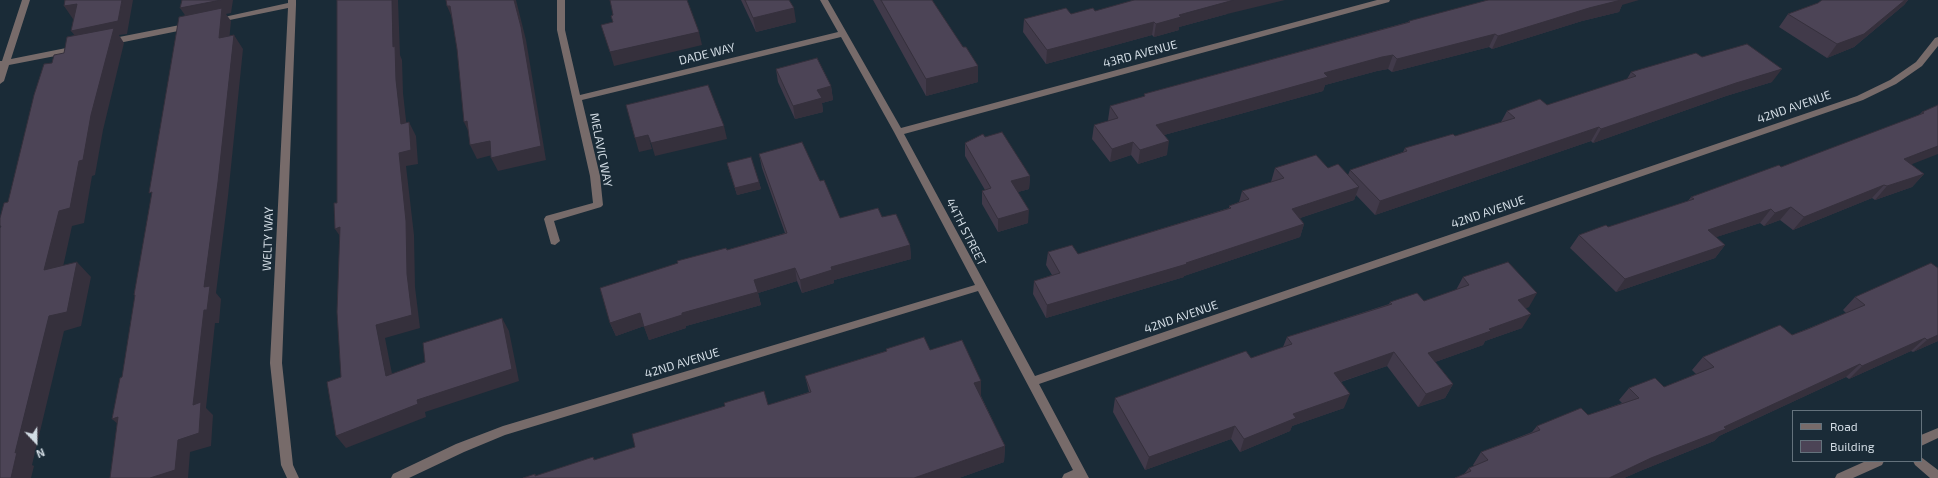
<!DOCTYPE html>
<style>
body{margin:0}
#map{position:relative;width:1938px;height:478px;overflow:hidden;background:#1a2b37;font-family:"Exo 2",sans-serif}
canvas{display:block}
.legend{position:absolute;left:1792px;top:410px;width:130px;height:52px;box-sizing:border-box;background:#1a2b37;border:1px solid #64727c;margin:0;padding:5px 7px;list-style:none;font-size:12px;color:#d2dce4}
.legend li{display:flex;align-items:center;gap:8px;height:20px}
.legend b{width:20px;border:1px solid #64727c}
.north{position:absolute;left:16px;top:422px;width:40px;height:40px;-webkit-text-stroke:3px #1a2b37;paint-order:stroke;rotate:158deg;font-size:11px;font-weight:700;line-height:16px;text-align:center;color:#d2dce4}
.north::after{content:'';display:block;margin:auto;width:14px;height:18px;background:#d2dce4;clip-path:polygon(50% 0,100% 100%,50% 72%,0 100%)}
</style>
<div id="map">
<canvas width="1938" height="478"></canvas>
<ul class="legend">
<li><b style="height:5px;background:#776b6a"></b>Road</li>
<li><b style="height:11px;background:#4c4456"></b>Building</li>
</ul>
<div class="north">N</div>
</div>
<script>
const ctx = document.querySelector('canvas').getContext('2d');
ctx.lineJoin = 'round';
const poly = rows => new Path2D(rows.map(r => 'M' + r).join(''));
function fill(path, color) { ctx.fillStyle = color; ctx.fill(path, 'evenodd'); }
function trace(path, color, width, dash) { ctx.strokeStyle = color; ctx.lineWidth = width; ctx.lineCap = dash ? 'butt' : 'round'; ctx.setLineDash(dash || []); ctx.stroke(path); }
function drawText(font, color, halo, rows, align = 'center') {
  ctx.font = font + ' "Exo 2",sans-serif'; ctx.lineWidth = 3.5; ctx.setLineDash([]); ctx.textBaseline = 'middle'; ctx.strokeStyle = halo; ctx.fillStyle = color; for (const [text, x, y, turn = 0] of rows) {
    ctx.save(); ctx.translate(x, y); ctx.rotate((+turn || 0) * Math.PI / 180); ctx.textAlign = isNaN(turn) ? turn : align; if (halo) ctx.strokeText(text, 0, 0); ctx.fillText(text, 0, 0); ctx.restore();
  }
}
const minor = poly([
 [22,0,30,0,11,59,76,46,80,49,76,52,9,65,4,81,0,84,0,61,2,61,22,0],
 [288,0,296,0,296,5,282,363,293,465,299,478,287,478,281,465,270,363,288,8,215,23,211,21,215,19,288,3,288,0],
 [557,0,565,0,565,30,580,95,838,32,820,0,828,0,901,128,1377,0,1390,0,1389,2,904,134,1035,376,1857,96,1890,80,1916,62,1935,38,1938,37,1938,46,1922,66,1896,84,1863,100,1039,384,1089,478,1062,478,1064,474,1073,470,978,291,505,435,464,452,409,478,391,478,393,474,456,444,503,426,975,285,894,132,841,37,582,100,600,176,603,205,601,207,554,221,560,241,555,245,551,244,544,219,546,216,593,203,590,176,557,30,557,0],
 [190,23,194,26,193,28,109,45,105,42,109,39,190,23],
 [1938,428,1938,438,1921,446,1921,435,1938,428],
 [1921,457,1938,470,1938,478,1930,478,1915,465,1913,461,1921,461,1921,457],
 [1866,461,1884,461,1882,465,1853,478,1835,478,1837,474,1866,461]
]);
const wall = poly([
 [741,0,789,0,796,22,756,32],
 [873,0,932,0,963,47,978,66,978,82,926,96],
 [1822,0,1908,0,1904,5,1854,47,1827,58,1779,27,1788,14,1818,3],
 [1622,5,1619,12,1582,21,1492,49,1489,47,1392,72,1388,69,1377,71,1325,85,1323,91,1164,135,1167,155,1138,164,1131,155,1110,162,1092,139,1094,125,1109,121,1108,120,1110,106,1144,97,1144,94,1408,22,1409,21],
 [1095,11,1227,14,1179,27,1179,30,1154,37,1152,35,1046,64,1023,32,1024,19,1071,14],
 [1702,57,1772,82,1726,96,1593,143,1591,141,1375,215,1356,195,1354,200,1300,218,1304,224,1300,237,1184,276,1184,277,1046,318,1033,294,1034,281,1052,275,1046,265,1048,252,1078,254,1229,208,1229,206,1239,202,1242,191,1271,182,1275,168,1328,168,1348,175,1350,170,1403,152,1405,148,1455,136,1501,122,1507,111,1547,105,1627,79,1631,72],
 [776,69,831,86,833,100,822,103,823,112,795,119,778,82],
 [1938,105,1912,165,1924,174,1912,187,1875,200,1872,198,1793,230,1780,220,1764,226,1760,223,1716,237,1725,245,1715,258,1616,292,1570,248,1579,235,1608,227,1688,201,1691,197,1781,167,1918,116,1922,112],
 [985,137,1030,176,1029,189,1018,192,1028,223,998,232,982,204,982,191,985,190,965,156,965,143],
 [759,154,820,181,840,218,910,245,911,259,834,280,834,283,802,293,797,281,758,293,761,305,686,326,686,328,649,340,644,326,616,336,610,323,727,250,785,233,762,168],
 [727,163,759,182,761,189,737,195,729,170],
 [1938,268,1938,341,1913,352,1911,351,1849,379,1846,377,1719,436,1714,441,1640,471,1624,478,1455,478,1464,474,1469,468,1474,466,1473,465,1481,452,1532,432,1537,426,1588,415,1622,403,1619,400,1629,388,1664,387,1696,374,1692,370,1703,357,1792,335,1846,313,1843,310,1855,297],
 [1463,277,1529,307,1525,308,1522,328,1485,341,1483,345,1435,362,1453,384,1445,398,1418,407,1387,366,1341,382,1344,408,1292,426,1290,431,1240,452,1231,439,1145,470,1113,412,1115,398,1251,358,1283,347,1287,337,1389,304,1390,302,1424,301,1456,290],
 [886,349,930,350,981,396,1005,446,1004,462,959,478,523,478,535,474,536,476,593,457,595,460,635,447,725,406,768,405,809,392,805,376,886,351]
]);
const shadedWall = poly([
 [122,0,133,0,127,34,119,35,124,43,103,130,95,175,92,176,84,223,72,226,59,285,44,270,81,43,71,31],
 [221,0,233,0,231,13,226,14,231,21,228,52,219,38,189,21,180,8],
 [392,0,398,0,400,55,402,60,403,93,408,138,401,124,396,80,393,47],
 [514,0,516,0,526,40,546,160,498,171,491,158],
 [1234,0,1285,0,1227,14,1179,27,1179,30,1154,37,1156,24,1179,15],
 [1617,0,1639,0,1622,5,1619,12,1582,21,1492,49,1498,36,1589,8],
 [1905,0,1908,0,1904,5,1854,47,1827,58,1837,44],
 [77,4,87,16,73,19,64,6],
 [447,6,450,6,453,20],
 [794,8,796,22,756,32,753,18],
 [1154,22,1152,35,1046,64,1047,50],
 [699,32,702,45,614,66,610,52],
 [1495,34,1489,47,1392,72,1397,59],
 [234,35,243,49,228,196,216,293,221,299,219,323,215,323,206,408,213,415,211,446,190,452,188,478,150,478,178,440,204,287],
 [1393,55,1388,69,1377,71,1325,85,1323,91,1153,138,1156,125,1324,73,1382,57],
 [978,66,978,82,926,96,926,79],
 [1782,69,1772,82,1726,96,1593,143,1601,129,1736,83],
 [831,86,833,100,822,103,823,112,795,119,793,106,817,90],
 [467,121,470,135,464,122],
 [409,122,416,136,418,164,406,166,414,235,415,287,420,328,385,338,395,389,386,376,376,325,399,153],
 [724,126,727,139,655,156,651,143],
 [1599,127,1591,141,1375,215,1380,201],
 [648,135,652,149,639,152,635,138],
 [490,141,496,154,477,159,470,145],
 [1169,141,1167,155,1138,164,1140,150],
 [1133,142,1131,155,1110,162,1112,149],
 [1938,146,1938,154,1892,172,1904,159],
 [1924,174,1912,187,1875,200,1887,186],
 [1030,176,1029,189,1011,194,1011,181],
 [759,182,761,189,737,195,735,188],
 [1884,185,1872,198,1793,230,1804,217],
 [1359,187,1354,200,1288,222,1292,209],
 [1791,207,1780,220,1764,226,1775,213],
 [1771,209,1760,223,1698,243,1708,230],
 [1029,210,1028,223,998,232,998,219],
 [1304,224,1300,237,1184,276,1184,277,1046,318,1047,305,1186,263],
 [340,227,344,242,335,229],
 [910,245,911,259,834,280,834,283,802,293,800,280,831,267],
 [1725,245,1715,258,1616,292,1625,279],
 [77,262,91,277,81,326,64,331,32,465,34,466,31,478,11,478,15,453,49,316],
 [795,268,797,281,758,293,761,305,686,326,686,328,649,340,644,327,682,313,754,280],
 [1537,293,1529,307,1509,314,1518,300],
 [640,313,644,326,616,336,610,323],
 [1531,314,1522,328,1485,341,1483,345,1421,367,1428,353,1489,329],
 [502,318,509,331,519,381,425,412,426,417,346,448,336,436,417,400],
 [1938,335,1938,341,1913,352,1927,340],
 [1925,338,1911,351,1849,379,1862,366],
 [1394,352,1387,366,1328,386,1334,373],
 [1860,364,1846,377,1719,436,1714,441,1640,471,1624,478,1609,478,1651,458,1724,427],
 [981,381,981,397,974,383],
 [1453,384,1445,398,1418,407,1426,394],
 [1350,394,1344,408,1292,426,1290,431,1240,452,1244,439,1293,414],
 [118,417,126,431,112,419],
 [1235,426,1231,439,1145,470,1149,457],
 [1005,446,1004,462,959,478,914,478]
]);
const building = poly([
 [65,0,122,0,118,21,71,31,77,4,64,6,65,0],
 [182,0,221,0,180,8,182,0],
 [337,0,392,0,393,47,395,46,396,80,401,124,409,122,411,150,399,153,406,221,407,274,412,315,376,325,386,376,425,362,423,343,502,318,512,369,417,400,418,404,336,436,327,382,341,377,337,312,340,227,335,229,334,203,337,203,337,0],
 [446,0,514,0,521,27,541,146,491,158,490,141,470,145,467,121,464,122,457,49,450,6,447,6,446,0],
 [610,0,687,0,699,32,610,52,601,25,613,22,611,16,613,15,610,0],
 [745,0,789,0,794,8,753,18,745,0],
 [881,0,932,0,963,47,966,47,978,66,926,79,881,0],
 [1134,0,1234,0,1179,15,1181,17,1156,24,1154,22,1047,50,1024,19,1066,8,1071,14,1093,8,1095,11,1134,0],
 [1488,0,1621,0,1589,8,1498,36,1495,34,1397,59,1393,55,1382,57,1324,73,1328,77,1156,125,1169,141,1140,150,1133,142,1112,149,1094,125,1118,118,1110,106,1145,96,1144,94,1410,22,1409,21,1488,0],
 [1822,0,1905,0,1864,34,1837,44,1788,14,1818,3,1822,0],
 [222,8,219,38,234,35,218,182,204,287,210,286,207,310,204,310,193,405,201,402,199,433,178,440,175,470,150,478,110,478,118,417,112,419,120,378,122,377,135,295,134,295,152,192,149,193,179,17,222,8],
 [114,28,91,115,83,160,79,161,70,208,59,211,44,270,77,262,67,312,49,316,15,453,17,452,11,478,0,478,0,228,1,226,0,226,0,218,4,203,8,202,34,95,44,64,52,63,54,55,64,53,67,37,114,28],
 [1747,44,1782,69,1736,83,1601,129,1599,127,1380,201,1350,170,1407,151,1405,148,1453,134,1455,136,1515,118,1507,111,1540,99,1547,105,1636,76,1631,72,1696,53,1702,57,1747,44],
 [817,58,831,86,817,90,822,98,793,106,776,69,817,58],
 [708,85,724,126,651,143,648,135,635,138,626,105,708,85],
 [1938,105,1938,146,1904,159,1924,174,1887,186,1884,185,1804,217,1791,207,1775,213,1771,209,1708,230,1725,245,1625,279,1579,235,1606,225,1608,227,1694,199,1691,197,1779,165,1781,167,1924,113,1922,112,1938,105],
 [1002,132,1030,176,1011,181,1029,210,998,219,982,191,991,188,965,143,983,134,985,137,1002,132],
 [802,142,820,181,824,180,840,218,878,208,882,217,896,214,910,245,831,267,832,270,800,280,795,268,754,280,758,292,682,313,682,315,644,327,640,313,610,323,600,288,678,263,677,261,726,248,727,250,787,233,759,154,802,142],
 [1316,155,1328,168,1338,164,1359,187,1292,209,1304,224,1186,263,1187,264,1047,305,1034,281,1060,273,1048,252,1072,245,1078,254,1231,208,1229,206,1249,199,1242,191,1284,178,1275,168,1316,155],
 [751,157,759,182,735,188,727,163,751,157],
 [1508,262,1537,293,1518,300,1531,314,1489,329,1491,331,1428,353,1453,384,1426,394,1394,352,1334,373,1350,394,1293,414,1296,418,1244,439,1235,426,1149,457,1115,398,1246,351,1251,358,1292,344,1287,337,1392,304,1390,302,1417,293,1424,301,1469,285,1463,277,1508,262],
 [1931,263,1938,268,1938,335,1927,340,1925,338,1862,366,1860,364,1724,427,1726,429,1651,458,1609,478,1455,478,1471,471,1469,468,1488,460,1481,452,1540,430,1537,426,1581,408,1588,415,1639,398,1629,388,1655,378,1664,387,1714,367,1703,357,1780,325,1792,335,1808,329,1865,305,1855,297,1931,263],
 [924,337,930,350,962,340,981,381,974,383,1005,446,914,478,523,478,535,474,535,476,593,457,594,460,635,447,632,434,725,406,724,403,764,391,768,405,811,392,805,376,887,351,886,349,924,337]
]);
const streetNames = [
 ["DADE WAY",707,54,-14],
 ["43RD AVENUE",1140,54,-15],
 ["42ND AVENUE",1794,107,-19],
 ["MELAVIC WAY",601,150,79],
 ["42ND AVENUE",1488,212,-19],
 ["44TH STREET",966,232,63],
 ["WELTY WAY",268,239,-88],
 ["42ND AVENUE",1181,317,-19],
 ["42ND AVENUE",682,363,-17]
];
fill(minor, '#776b6a');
fill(wall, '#413a4a');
fill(shadedWall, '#35303c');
fill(building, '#4c4456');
trace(building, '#35303c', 1);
drawText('12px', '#d2dce4', '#1a2b37', streetNames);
</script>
